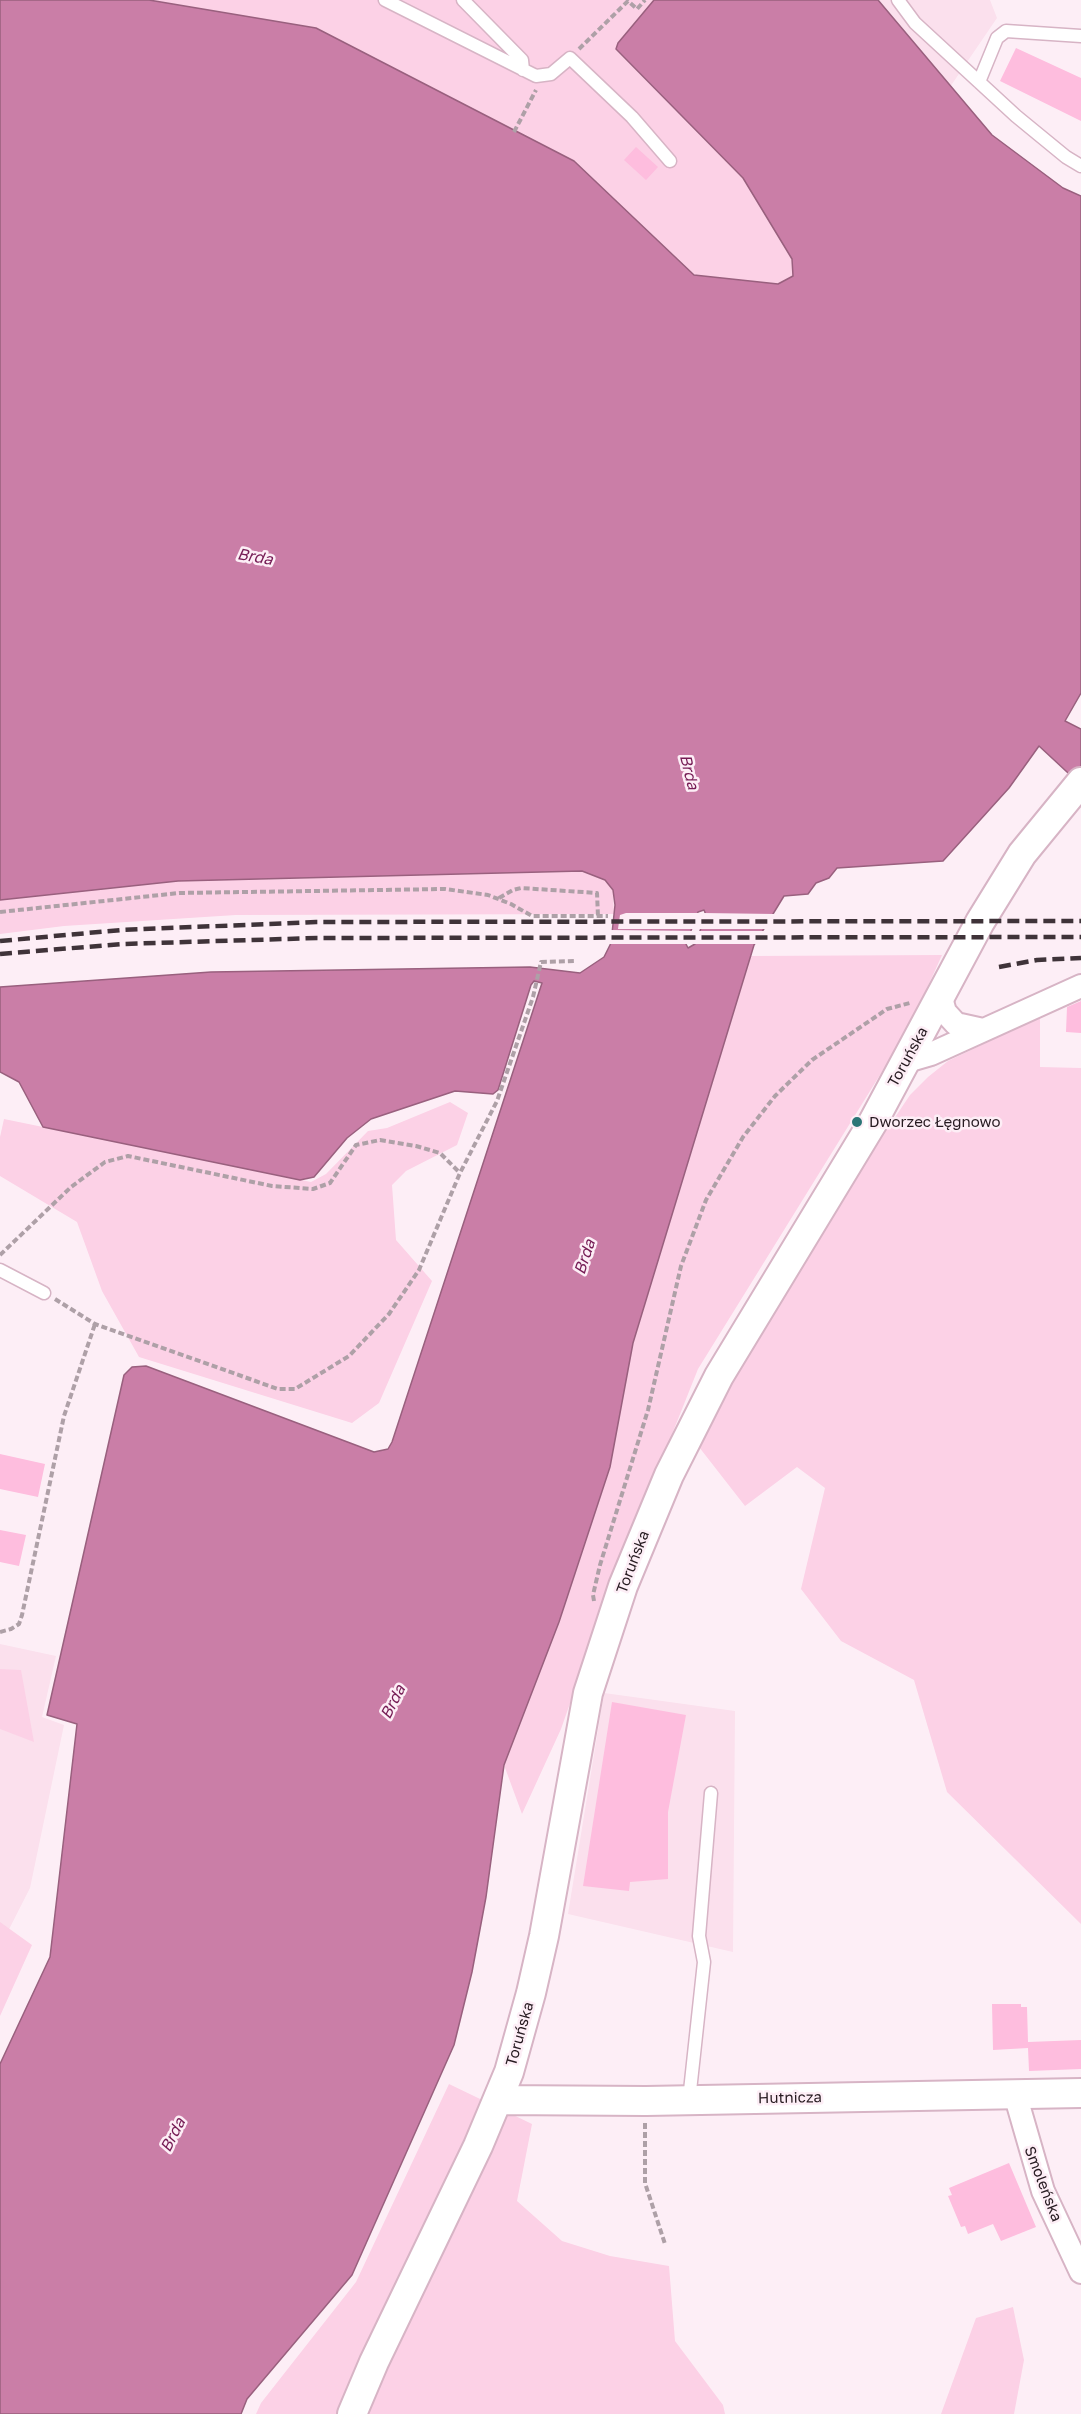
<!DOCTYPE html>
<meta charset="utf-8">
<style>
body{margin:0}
canvas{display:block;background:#fdeef6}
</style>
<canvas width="1081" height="2414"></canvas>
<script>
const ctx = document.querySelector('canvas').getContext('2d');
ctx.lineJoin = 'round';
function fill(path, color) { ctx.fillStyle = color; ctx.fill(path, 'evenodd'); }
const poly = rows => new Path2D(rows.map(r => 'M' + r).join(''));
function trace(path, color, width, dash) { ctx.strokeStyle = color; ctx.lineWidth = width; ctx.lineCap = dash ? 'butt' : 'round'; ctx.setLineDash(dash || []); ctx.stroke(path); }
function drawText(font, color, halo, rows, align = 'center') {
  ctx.font = font + ' "Golos Text",sans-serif'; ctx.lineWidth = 5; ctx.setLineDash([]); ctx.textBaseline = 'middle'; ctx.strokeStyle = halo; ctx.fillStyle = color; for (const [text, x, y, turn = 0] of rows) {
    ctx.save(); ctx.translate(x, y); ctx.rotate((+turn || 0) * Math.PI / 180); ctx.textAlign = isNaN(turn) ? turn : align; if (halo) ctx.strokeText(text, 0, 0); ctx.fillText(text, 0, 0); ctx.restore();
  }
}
const built = poly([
 [878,0,990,0,997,18,950,87],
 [0,1644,56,1656,42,1717,64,1725,30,1888,0,1947],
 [604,1693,735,1711,733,1952,568,1914]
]);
const green = poly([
 [149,0,654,0,618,43,616,50,743,178,792,259,793,276,778,284,694,275,574,161,316,28],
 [582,871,605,880,613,890,614,914,236,915,64,926,0,934,0,900,178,881],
 [942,955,909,1028,698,1369,609,1592,561,1729,522,1814,504,1765,559,1622,610,1467,633,1343,750,956],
 [1040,1017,1040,1067,1081,1068,1081,1924,947,1792,914,1680,841,1641,801,1589,825,1488,797,1467,745,1506,699,1447,720,1403,822,1226,910,1095,928,1077,948,1061],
 [450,1102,468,1113,457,1145,406,1171,392,1185,396,1240,432,1281,379,1403,352,1423,139,1357,102,1291,77,1222,0,1176,0,1137,4,1119,311,1182,326,1174,368,1131,387,1128],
 [0,1669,21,1670,34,1742,0,1729],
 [0,1922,32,1945,0,2016],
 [449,2084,532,2124,517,2201,562,2241,610,2256,669,2266,675,2341,723,2405,725,2414,256,2414,261,2403,356,2282],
 [1013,2307,1024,2360,1014,2414,941,2414,976,2318]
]);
const water = poly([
 [0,0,149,0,316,28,574,161,694,275,778,284,793,276,792,259,743,178,616,49,618,43,654,0,878,0,992,135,1063,188,1081,196,1081,693,1065,721,1081,729,1081,785,1039,746,1009,788,943,861,837,868,829,878,816,883,808,894,784,896,754,945,633,1343,610,1467,559,1622,504,1765,486,1897,472,1972,454,2045,352,2275,247,2399,241,2414,0,2414,0,2064,50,1957,77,1724,47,1715,124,1375,132,1367,146,1366,374,1452,388,1449,392,1442,542,983,534,981,531,985,498,1090,493,1094,455,1091,371,1119,347,1138,314,1177,300,1180,43,1127,19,1082,0,1072,0,987,211,972,530,967,580,973,604,957,611,943,615,905,613,890,605,880,582,871,178,881,0,900,0,0],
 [704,910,706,915,695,944,688,948,686,944,698,912,704,910]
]);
const pier = poly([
 [626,913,701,913,695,929,618,929,620,915],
 [703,913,775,914,766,929,698,929],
 [611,930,694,931,689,944,609,944],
 [697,931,765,931,758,944,692,944]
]);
const building = poly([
 [1016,48,1081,78,1081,121,1000,81],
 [636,147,658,167,646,180,624,160],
 [1081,1001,1081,1033,1066,1032,1067,1007],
 [0,1454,45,1464,38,1497,0,1489],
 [0,1530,26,1535,19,1566,0,1562],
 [612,1702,686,1715,668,1812,668,1879,630,1882,629,1891,583,1886],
 [992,2004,1021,2004,1021,2007,1027,2007,1028,2042,1081,2040,1081,2069,1029,2071,1028,2048,993,2050],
 [1009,2163,1036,2227,1001,2241,993,2224,968,2234,965,2226,961,2227,948,2196,952,2195,949,2188]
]);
const path = poly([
 [579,49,628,1,637,9,645,0],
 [514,132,536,90],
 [499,898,513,890,521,888,597,893,598,917],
 [0,912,179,893,445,889,488,895,511,904,532,916,608,916],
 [0,1255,71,1187,105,1162,128,1156,272,1186,313,1189,330,1183,356,1145,380,1140,416,1146,440,1153,460,1173],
 [55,1299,95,1324,278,1389,295,1389,349,1356,389,1314,419,1270,460,1173,497,1101,533,997,541,962,575,961],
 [594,1601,593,1595,600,1565,648,1410,681,1266,706,1200,743,1137,775,1096,812,1060,887,1009,910,1003],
 [0,1632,11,1629,19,1624,22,1615,64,1416,95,1324],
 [645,2123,645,2183,665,2244]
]);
const service = poly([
 [385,0,536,76,551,74,570,58,632,117,670,161],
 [463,0,522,60,523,70],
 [898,0,915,23,1016,116,1066,157,1081,166],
 [979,82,997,38,1006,31,1081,36],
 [0,1270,44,1293],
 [689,2100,704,1962,699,1936,711,1793]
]);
const minor = poly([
 [941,998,945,1012,956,1024,983,1030],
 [907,1061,931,1054,1081,986],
 [1015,2094,1043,2191,1081,2272]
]);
const tertiary = poly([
 [498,2100,646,2101,1081,2093],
 [352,2414,374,2362,478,2146,509,2072,531,1993,544,1936,588,1693,623,1586,669,1475,719,1376,873,1122,980,922,1022,854,1081,782]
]);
const rail = poly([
 [0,941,121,930,316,922,1081,921],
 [0,954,122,944,317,938,1081,937],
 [999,967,1037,960,1081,958]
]);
const markers = [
 [857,1122,6,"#2b7576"]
];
const streetNames = [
 ["Toruńska",908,1057,-61],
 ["Toruńska",633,1562,-69],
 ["Toruńska",520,2034,-74],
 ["Hutnicza",790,2098,-1],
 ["Smoleńska",1043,2184,69]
];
const poiNames = [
 ["Dworzec Łęgnowo",869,1122]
];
const waterNames = [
 ["Brda",255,557,10],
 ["Brda",689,772,76],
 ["Brda",585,1257,-72],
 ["Brda",393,1702,-63],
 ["Brda",173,2135,-63]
];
fill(built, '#fbe0ed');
fill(green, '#fcd1e6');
fill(water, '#ca7ea7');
trace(water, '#99607e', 1.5);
fill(pier, '#fdeef6');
fill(building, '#febdde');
trace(service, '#d7b4c5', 15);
trace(minor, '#d7b4c5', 26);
trace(tertiary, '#d7b4c5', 32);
trace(path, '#aea0a7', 4, [6, 3]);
trace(service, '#fff', 12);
trace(minor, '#fff', 22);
trace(tertiary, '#fff', 28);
trace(rail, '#3f3339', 4.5, [12, 6]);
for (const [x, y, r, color] of markers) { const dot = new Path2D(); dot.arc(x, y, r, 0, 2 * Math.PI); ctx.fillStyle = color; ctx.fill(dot); trace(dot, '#fdeef6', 2); }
drawText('15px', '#261a20', '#fdeef6', streetNames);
drawText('15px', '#261a20', '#fdeef6', poiNames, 'left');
drawText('italic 16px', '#751b54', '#fdeef6', waterNames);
</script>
